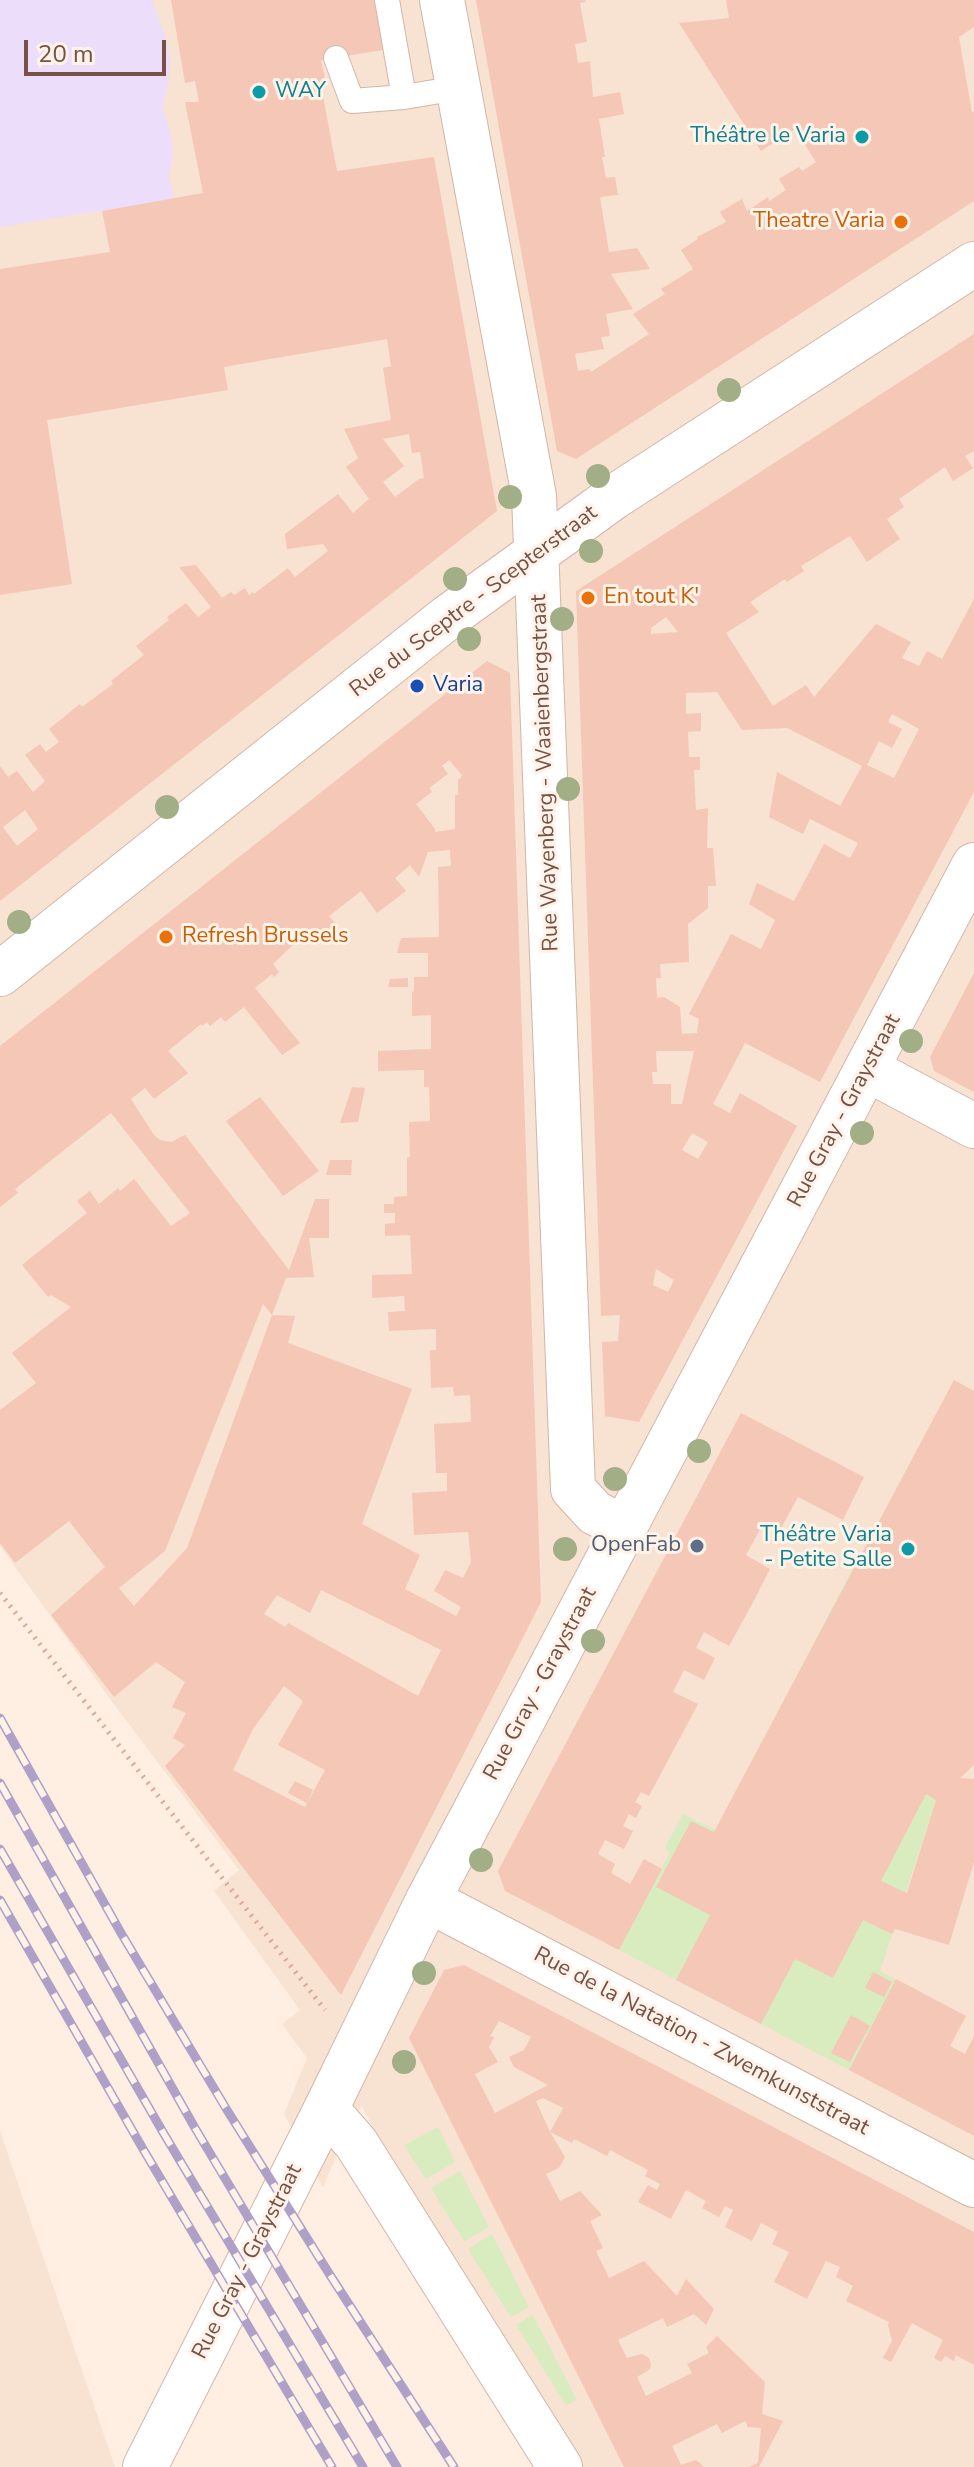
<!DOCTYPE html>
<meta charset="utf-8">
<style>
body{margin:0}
#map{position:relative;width:974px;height:2467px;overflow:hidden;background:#feefe2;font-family:"Nunito Sans",sans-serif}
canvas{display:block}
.scale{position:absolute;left:24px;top:40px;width:142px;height:36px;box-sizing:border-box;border:4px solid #775146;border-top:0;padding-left:10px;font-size:24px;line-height:28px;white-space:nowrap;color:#775146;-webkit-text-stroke:6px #fff3e9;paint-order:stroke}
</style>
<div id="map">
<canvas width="974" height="2467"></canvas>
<div class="scale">20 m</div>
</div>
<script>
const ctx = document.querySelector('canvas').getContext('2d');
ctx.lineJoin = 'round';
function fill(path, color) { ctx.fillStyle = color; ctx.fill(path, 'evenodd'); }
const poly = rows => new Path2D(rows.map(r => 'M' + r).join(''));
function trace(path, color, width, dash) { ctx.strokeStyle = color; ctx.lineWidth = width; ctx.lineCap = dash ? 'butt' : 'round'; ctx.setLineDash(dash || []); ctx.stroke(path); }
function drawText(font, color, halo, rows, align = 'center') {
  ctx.font = font + ' "Nunito Sans",sans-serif'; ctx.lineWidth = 6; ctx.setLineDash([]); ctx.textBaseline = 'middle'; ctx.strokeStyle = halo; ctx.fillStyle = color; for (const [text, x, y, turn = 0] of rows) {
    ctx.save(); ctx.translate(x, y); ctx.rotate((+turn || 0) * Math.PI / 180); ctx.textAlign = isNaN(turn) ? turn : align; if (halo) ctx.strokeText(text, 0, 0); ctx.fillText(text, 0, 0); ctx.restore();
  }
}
const residential = poly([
 [0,0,974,0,974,2467,547,2467,362,2106,350,2125,323,2187,284,2114,307,2058,282,2024,300,2010,214,1891,239,1870,113,1703,0,1546],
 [0,2131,115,2467,0,2467]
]);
const education = poly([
 [0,0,152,0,168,45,170,70,163,109,170,130,173,152,169,176,174,199,0,227]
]);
const green = poly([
 [853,1568,974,1633,936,1800,880,1971,896,1980,849,2070,619,1950,670,1852,665,1848,683,1814,716,1830],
 [438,2127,455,2162,426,2179,404,2145],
 [460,2171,489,2227,464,2241,431,2188],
 [492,2234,529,2307,511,2317,468,2249],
 [533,2315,577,2400,566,2405,516,2325]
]);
const building = poly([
 [171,0,374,0,383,50,321,60,325,79,320,80,337,171,434,157,497,511,0,901,0,766,8,777,17,771,33,792,45,781,25,755,40,744,46,752,59,742,49,729,80,704,82,707,113,684,111,681,144,655,136,646,169,620,167,617,186,603,198,617,211,607,179,567,196,565,222,598,231,592,234,595,245,588,249,595,253,592,254,594,288,568,295,577,328,551,323,544,287,549,285,534,338,494,353,513,369,499,346,467,358,458,344,429,391,420,383,368,391,366,387,339,224,367,228,390,47,420,72,584,0,595,0,269,110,252,102,211,203,193,185,102,199,102,195,81,185,83],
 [409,434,412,453,420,452,424,478,419,479,395,497,383,482,404,466,383,439],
 [25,810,38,829,17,846,3,827],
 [476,0,585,0,586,2,580,3,587,42,575,44,578,63,590,61,593,97,620,92,624,114,599,119,605,157,602,157,606,178,615,177,618,195,600,197,609,252,637,248,650,269,611,274,633,309,606,314,610,336,601,337,604,349,575,354,578,371,589,369,591,372,649,334,633,314,665,294,661,289,693,269,681,250,698,239,697,237,726,222,720,212,742,199,747,211,768,197,769,201,786,190,779,179,799,167,802,171,816,162,795,129,761,151,679,23,729,18,726,0,974,0,974,27,959,37,972,113,974,111,974,201,576,459,557,451],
 [974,334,974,451,965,456,973,468,953,481,945,467,899,499,904,507,887,519,900,539,867,562,850,536,801,566,804,571,787,582,785,579,750,602,759,612,726,633,773,706,806,685,814,697,876,624,911,642,902,658,919,666,927,651,942,659,974,599,974,792,820,1082,745,1043,713,1104,730,1113,740,1093,797,1126,639,1422,605,1416,602,1342,618,1341,620,1315,601,1316,576,591],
 [666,617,678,632,651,634,651,628],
 [717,692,742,730,787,728,862,766,840,806,777,772,769,817,803,834,810,819,858,843,850,858,824,844,794,901,757,883,749,904,775,920,761,949,731,934,689,1014,699,1019,697,1033,682,1034,680,1007,664,997,657,998,656,978,661,978,660,964,689,962,688,924,708,908,708,886,716,886,713,848,707,848,708,808,696,810,694,770,700,770,700,757,689,757,688,732,701,731,701,713,686,714,686,693],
 [892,714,919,729,894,778,867,765,879,741,892,748,902,729,888,722],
 [656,1051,694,1051,682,1104,671,1104,671,1084,653,1084,652,1072,657,1072],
 [692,1133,708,1142,698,1159,682,1150],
 [656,1269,674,1280,668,1292,653,1285],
 [487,661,510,673,541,1602,341,1995,165,1766,185,1745,173,1738,186,1713,172,1707,185,1682,156,1662,114,1697,51,1615,105,1567,69,1521,15,1563,0,1543,0,1410,36,1383,12,1353,71,1307,51,1295,48,1297,22,1265,87,1213,77,1201,90,1191,99,1204,118,1188,120,1191,134,1179,171,1226,190,1213,111,1113,15,1189,18,1193,0,1207,0,1046],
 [449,760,462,775,460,779,458,779,458,795,455,795,455,829,435,832,435,829,416,804,432,792,429,788,448,774,442,766],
 [450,850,451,866,438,867,439,937,401,938,397,953,428,953,428,977,414,977,414,991,412,992,412,1016,431,1015,431,1049,378,1051,378,1071,424,1070,424,1087,429,1087,430,1121,409,1122,410,1157,407,1157,407,1196,394,1197,394,1204,384,1204,384,1213,395,1213,395,1223,385,1224,385,1236,410,1235,412,1274,372,1275,372,1298,404,1296,405,1311,388,1312,389,1331,436,1329,436,1350,430,1350,431,1388,453,1387,454,1396,470,1395,471,1422,434,1424,436,1473,447,1473,447,1491,412,1493,414,1535,468,1532,471,1562,463,1578,445,1570,434,1591,461,1607,456,1616,405,1589,420,1555,362,1524,412,1389,288,1343,295,1316,272,1315,187,1548,134,1606,119,1588,165,1551,263,1304,272,1315,286,1278,314,1277,309,1238,329,1238,329,1199,315,1199,289,1270,185,1135,171,1142,160,1140,154,1135,131,1099,145,1088,154,1099,188,1073,168,1051,201,1024,202,1026,207,1022,210,1026,221,1017,225,1022,244,1007,282,1055,300,1043,255,988,272,974,274,977,279,972,273,964,297,941,298,944,315,930,321,937,336,924,329,916,361,891,377,913,406,891,395,878,410,865,419,877,428,852],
 [321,1590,441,1650,418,1696,288,1623,285,1627,264,1614,277,1595,310,1613],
 [284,1686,303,1701,278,1745,325,1770,305,1807,233,1770,253,1729],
 [974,973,974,1092,934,1071,930,1057],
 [408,978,408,987,388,987,390,979],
 [352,1087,365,1088,358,1122,340,1123],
 [260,1097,319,1171,283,1196,226,1121],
 [330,1160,352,1160,351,1175,326,1175],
 [954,1380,974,1391,974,1765,960,1778,974,1779,974,1862,949,1945,895,1929,892,1934,863,1920,833,1978,795,1959,761,2024,676,1980,710,1915,656,1887,691,1821,714,1832,715,1830],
 [926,1794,936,1800,907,1893,881,1881],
 [741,1413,864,1477,843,1520,798,1497,780,1530,764,1522,746,1555,770,1569,750,1608,729,1646,704,1632,696,1648,715,1658,704,1680,684,1670,673,1692,698,1704,649,1796,641,1792,635,1802,642,1806,636,1818,629,1814,623,1826,633,1831,624,1849,605,1840,598,1854,615,1864,611,1873,630,1884,644,1859,662,1869,619,1950,505,1891,498,1871],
 [295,1781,313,1790,307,1803,288,1793],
 [464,1965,974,2232,974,2365,956,2355,954,2361,945,2356,941,2362,934,2358,943,2340,912,2323,891,2362,883,2358,892,2341,888,2325,889,2322,846,2301,853,2286,836,2277,840,2267,826,2261,807,2299,774,2282,789,2252,772,2244,778,2232,761,2223,752,2241,725,2227,733,2210,725,2206,719,2217,702,2208,706,2201,686,2190,671,2219,638,2202,648,2185,657,2190,660,2184,645,2176,648,2170,610,2150,607,2156,574,2139,572,2143,550,2132,563,2108,543,2098,536,2101,550,2132,565,2157,559,2168,546,2174,560,2201,580,2191,602,2215,590,2221,603,2248,596,2251,609,2278,644,2261,677,2296,686,2279,714,2309,706,2325,694,2314,667,2327,663,2318,618,2340,627,2358,642,2354,649,2358,651,2365,649,2370,637,2377,646,2396,692,2373,687,2364,709,2353,706,2347,717,2336,765,2382,762,2414,783,2421,759,2467,749,2467,758,2463,761,2428,748,2427,745,2421,722,2433,717,2424,672,2446,681,2465,696,2460,704,2467,624,2467,409,2038,444,1970],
 [499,2021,531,2037,524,2050,509,2057,514,2067,548,2085,495,2113,475,2074,498,2062,489,2047,494,2037,490,2036],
 [873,1972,892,1982,884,1997,865,1988],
 [896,1979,966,2016,950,2046,965,2054,974,2036,974,2136,849,2070],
 [851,2015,870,2026,850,2062,831,2053]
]);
const path = poly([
 [0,1593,325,2010]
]);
const service = poly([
 [387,0,404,97,458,88],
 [336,58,352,101,404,97]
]);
const minor = poly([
 [442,0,534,496,573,1489,595,1513,624,1527],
 [867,1069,974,1126],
 [428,1900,974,2185],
 [326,2109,356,2143,560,2467]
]);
const tertiary = poly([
 [0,974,448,617,614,497,974,264],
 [145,2467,326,2109,428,1900,974,865]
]);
const rail = poly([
 [0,1718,121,1933,227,2110,330,2275,454,2467],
 [0,1783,195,2128,397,2467],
 [0,1849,164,2134,363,2467],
 [0,1900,143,2149,332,2467]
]);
const trees = [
 [729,390],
 [598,476],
 [510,497],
 [591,551],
 [455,579],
 [562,619],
 [469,639],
 [568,789],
 [167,807],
 [19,922],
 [911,1041],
 [862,1133],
 [699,1451],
 [615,1479],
 [565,1549],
 [593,1641],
 [481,1860],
 [424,1973],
 [404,2062]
];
const markers = [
 [259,92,8,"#0f9aa8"],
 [862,137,8,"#0f9aa8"],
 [901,222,8,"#e8710a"],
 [588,598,8,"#e8710a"],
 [417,686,8,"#1a4fb4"],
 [166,937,8,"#e8710a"],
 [697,1546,8,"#5c6f8a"],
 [908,1549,8,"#0f9aa8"]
];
const cultureNames = [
 ["WAY",275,92,"left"],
 ["Théâtre le Varia",846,137],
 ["Théâtre Varia",892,1536],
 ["- Petite Salle",892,1561]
];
const foodNames = [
 ["Theatre Varia",885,222,"right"],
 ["En tout K'",604,598],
 ["Refresh Brussels",182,937]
];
const streetNames = [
 ["Rue du Sceptre - Scepterstraat",474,602,-37],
 ["Rue Wayenberg - Waaienbergstraat",546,773,-92],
 ["Rue Gray - Graystraat",845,1111,-62],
 ["Rue Gray - Graystraat",541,1684,-62],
 ["Rue de la Natation - Zwemkunststraat",701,2042,28],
 ["Rue Gray - Graystraat",248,2262,-63]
];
const transitNames = [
 ["Varia",433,686]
];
const serviceNames = [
 ["OpenFab",681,1546]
];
fill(residential, '#f8e2d2');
fill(education, '#ecdefa');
fill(green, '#d8ecbf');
fill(building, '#f5c7b7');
trace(service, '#d2b6aa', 26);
trace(minor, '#d2b6aa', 46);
trace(tertiary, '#d2b6aa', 46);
trace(path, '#daaa9a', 5, [2, 6]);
trace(service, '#fff', 24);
trace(minor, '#fff', 44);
trace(tertiary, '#fff', 44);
trace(rail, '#afa0c8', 9);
trace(rail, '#fff3e9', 6, [18]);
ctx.fillStyle = '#a2ae86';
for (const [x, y] of trees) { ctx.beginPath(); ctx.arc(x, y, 12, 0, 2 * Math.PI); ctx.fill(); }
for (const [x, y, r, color] of markers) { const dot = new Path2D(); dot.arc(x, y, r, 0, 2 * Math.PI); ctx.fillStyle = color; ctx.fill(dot); trace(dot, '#fff3e9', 3); }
drawText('22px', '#0d838f', '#fff3e9', cultureNames, 'right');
drawText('22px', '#c56008', '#fff3e9', foodNames, 'left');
drawText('22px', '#775146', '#fff3e9', streetNames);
drawText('22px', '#164399', '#fff3e9', transitNames, 'left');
drawText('22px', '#4e5e75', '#fff3e9', serviceNames, 'right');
</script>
